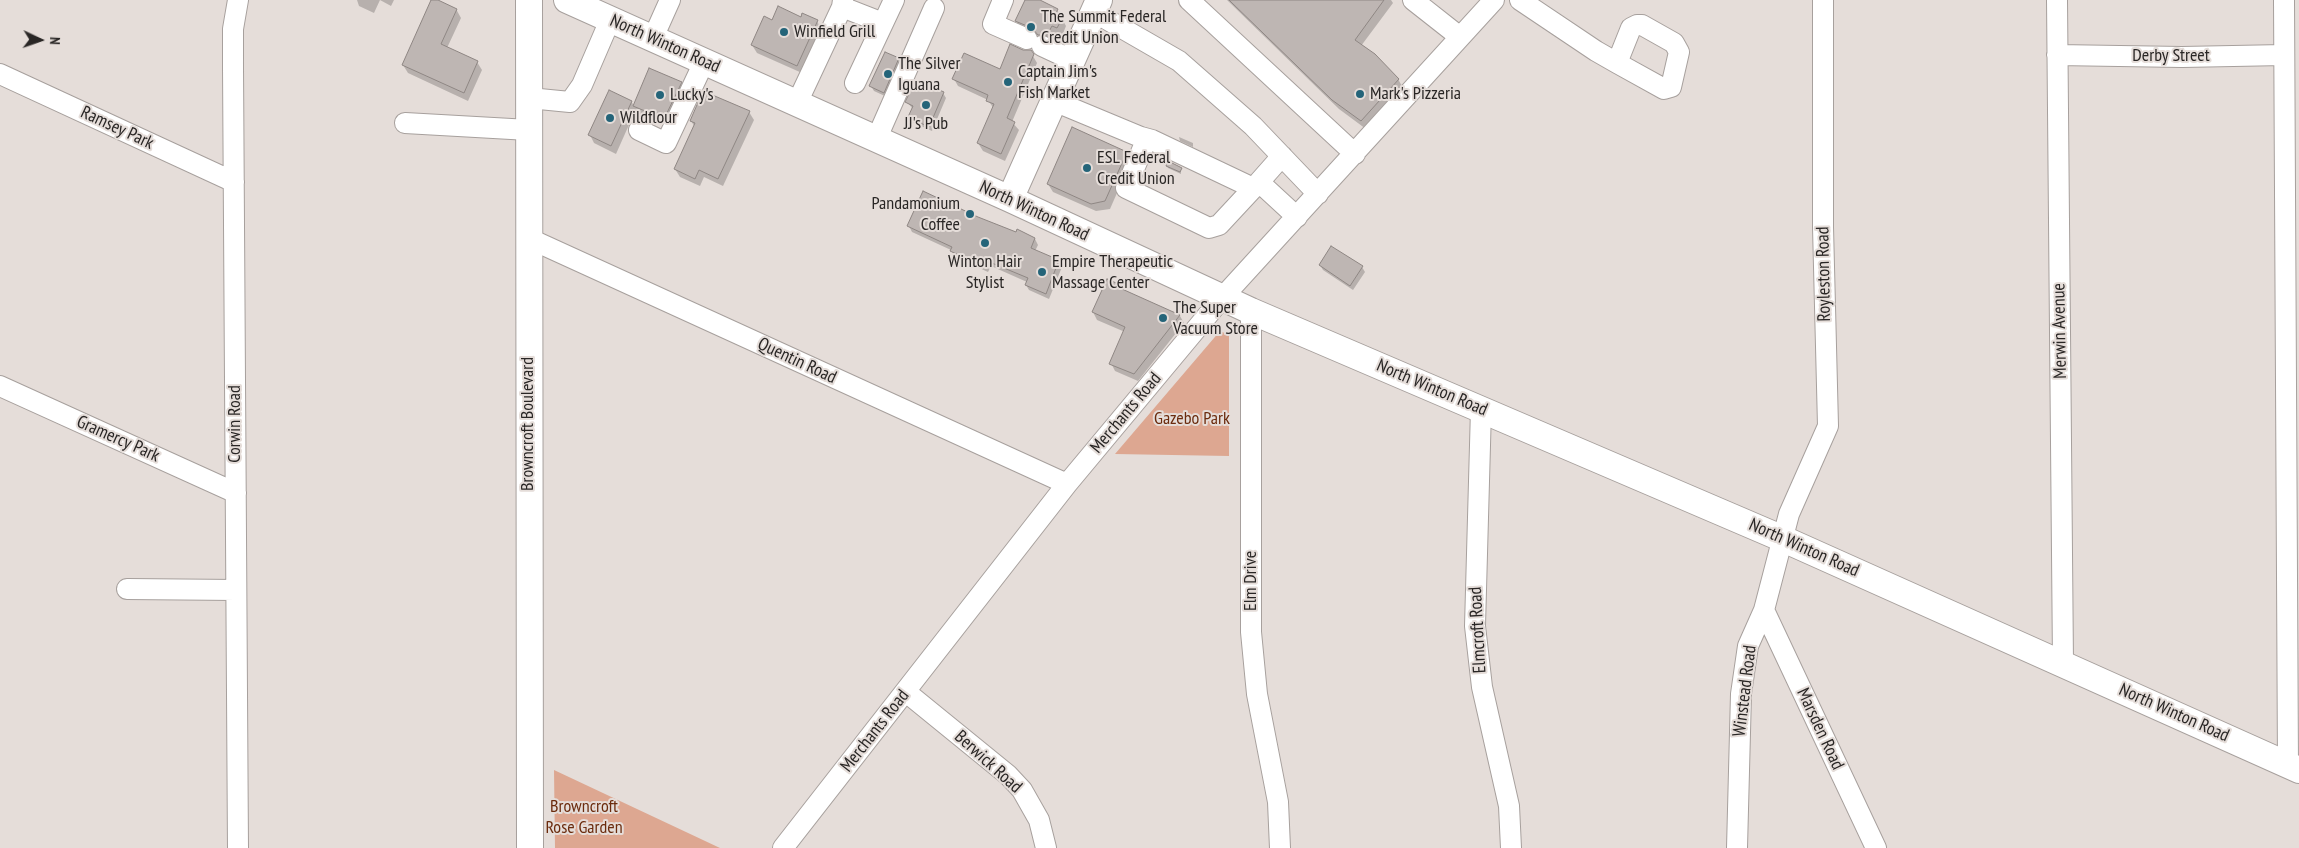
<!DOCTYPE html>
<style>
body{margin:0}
#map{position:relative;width:2299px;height:848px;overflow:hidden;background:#e5ddd9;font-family:"PT Sans Narrow",sans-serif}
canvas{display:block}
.north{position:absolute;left:15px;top:15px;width:50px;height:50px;-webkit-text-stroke:4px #e5ddd9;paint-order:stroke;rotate:93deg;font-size:14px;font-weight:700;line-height:20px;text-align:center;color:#292625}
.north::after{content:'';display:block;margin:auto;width:18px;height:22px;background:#292625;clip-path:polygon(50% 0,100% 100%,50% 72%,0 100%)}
</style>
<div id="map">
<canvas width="2299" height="848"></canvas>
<div class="north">N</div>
</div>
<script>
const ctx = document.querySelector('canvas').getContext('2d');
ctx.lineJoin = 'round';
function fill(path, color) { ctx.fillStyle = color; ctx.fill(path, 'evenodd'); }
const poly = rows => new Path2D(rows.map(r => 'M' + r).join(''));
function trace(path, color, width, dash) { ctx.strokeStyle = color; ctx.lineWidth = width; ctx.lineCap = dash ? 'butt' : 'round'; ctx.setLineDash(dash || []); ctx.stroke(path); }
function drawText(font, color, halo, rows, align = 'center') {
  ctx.font = font + ' "PT Sans Narrow",sans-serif'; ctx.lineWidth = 4; ctx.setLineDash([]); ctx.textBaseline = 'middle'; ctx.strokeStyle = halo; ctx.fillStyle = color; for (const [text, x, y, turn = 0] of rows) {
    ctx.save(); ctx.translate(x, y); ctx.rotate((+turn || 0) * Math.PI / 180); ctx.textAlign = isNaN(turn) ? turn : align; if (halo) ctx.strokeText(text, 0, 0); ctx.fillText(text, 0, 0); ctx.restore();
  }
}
const green = poly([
 [1220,331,1229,335,1229,456,1115,454],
 [554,770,720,848,555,848]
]);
const shadow = poly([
 [357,0,394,0,391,6,380,0,374,13,359,6],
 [432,0,456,9,461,18,447,48,477,62,482,70,468,101,408,73,403,65],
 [1026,0,1037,0,1057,10,1066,26,1062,36,1056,33,1051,43,1044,43,1038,36,1021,29,1016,21],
 [1227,0,1391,0,1393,3,1361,46,1398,79,1403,88,1366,129,1339,109],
 [772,21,817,21,821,29,802,73,757,53,752,45],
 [1022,51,1030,51,1037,63,1012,122,1019,130,1005,161,983,151,978,143,994,109,988,100,958,86,954,79,1000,70],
 [898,59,901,64,887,97,874,91,871,86],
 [681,83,685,91,668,127,639,114,636,109,616,154,594,143,590,135,631,101,634,106],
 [943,93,946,98,932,131,912,122,909,117,913,109,907,102],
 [749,112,754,120,723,186,704,177,700,186,680,177,675,169,695,127,691,121],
 [1179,137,1193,143,1193,147,1180,141],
 [1126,153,1131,161,1110,209,1096,211,1053,192,1048,184],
 [1167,166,1181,168,1181,174,1168,168],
 [977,218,1035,239,1038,245,1035,251,1058,261,1062,267,1049,299,1029,290,1026,285,1027,282,991,266,988,272,955,257,951,250,912,232,909,226],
 [1320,265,1362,267,1365,272,1353,290,1323,270],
 [1122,287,1125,291,1180,316,1184,323,1138,381,1115,371,1111,363,1125,332,1097,320,1093,312]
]);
const building = poly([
 [431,0,438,0,457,9,441,44,478,61,464,93,402,65,431,0],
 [1025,0,1040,0,1058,9,1056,13,1063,17,1057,28,1052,26,1047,35,1038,35,1032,28,1015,21,1025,0],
 [1229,0,1384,0,1355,40,1375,54,1399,79,1361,121,1332,100,1229,0],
 [778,6,801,17,802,13,818,20,797,66,751,45,764,16,772,20,778,6],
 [1010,44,1023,50,1031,50,1034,54,1007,118,1015,122,1001,154,977,143,994,104,986,101,988,95,952,79,964,53,1000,69,1010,44],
 [885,52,899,58,884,93,869,86,885,52],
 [649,68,682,82,664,119,633,106,649,68],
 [916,80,944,92,929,127,908,117,913,106,905,102,916,80],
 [609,90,632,101,611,146,588,135,609,90],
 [703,91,750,111,718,179,699,170,695,179,674,169,695,123,690,121,703,91],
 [1072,127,1127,152,1105,201,1091,204,1047,184,1072,127],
 [1168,161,1182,168,1180,172,1166,166,1168,161],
 [923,191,978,217,1016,232,1017,229,1035,238,1031,248,1059,260,1046,294,1025,285,1028,278,987,261,985,267,950,251,952,247,907,226,923,191],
 [1331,246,1363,266,1350,286,1319,265,1331,246],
 [1107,279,1123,286,1122,289,1180,315,1134,374,1109,364,1125,327,1092,312,1107,279]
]);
const minor = poly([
 [1003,0,993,24,1027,39],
 [1189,0,1355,154],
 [1413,0,1460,37],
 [1520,0,1596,51,1617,63,1664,89,1671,87,1679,52,1674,43,1642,25,1637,25,1631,28,1617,63],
 [2057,0,2063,662],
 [2284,0,2288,765],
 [842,7,883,23],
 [1094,12,1179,61,1253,126,1318,194],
 [653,38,670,0],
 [1042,46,1072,60],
 [2057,55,2182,57,2284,55],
 [0,74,234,182],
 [855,83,894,0],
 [529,98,570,102,582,85,610,20],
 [1054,101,1143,138,1145,143,1126,188,1209,228,1219,225,1259,182],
 [797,103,842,7,843,0],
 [405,123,529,130],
 [639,130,666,143,704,62],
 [1141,137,1152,140,1253,188],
 [876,140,934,8],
 [1282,156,1259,182,1297,217],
 [528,238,1067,484],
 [1251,311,1251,632,1257,694,1278,802,1280,848],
 [0,386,236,493],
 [1481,409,1475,626,1482,687,1509,806,1511,848],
 [127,589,236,590],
 [1764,610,1876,848],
 [906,692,1008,775,1022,790,1039,820,1046,848],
 [238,848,233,67,233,29,238,0],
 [783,848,1067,484,1222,298,1494,0],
 [1737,848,1741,694,1748,646,1764,610,1789,514,1828,426,1823,227,1823,0]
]);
const major = poly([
 [529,0,530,848],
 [567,0,1010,199,1251,311,1781,538,2299,770],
 [1010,199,1099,0]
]);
const markers = [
 [1031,27,5,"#246479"],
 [784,32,5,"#246479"],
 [888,74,5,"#246479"],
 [1008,82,5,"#246479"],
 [1360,94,5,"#246479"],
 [660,95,5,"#246479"],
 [926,105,5,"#246479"],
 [610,118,5,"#246479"],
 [1087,168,5,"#246479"],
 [970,214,5,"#246479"],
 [985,243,5,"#246479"],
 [1042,272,5,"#246479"],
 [1163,318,5,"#246479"]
];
const poiNames = [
 ["The Summit Federal",1041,17],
 ["Credit Union",1041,38],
 ["Winfield Grill",794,32],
 ["The Silver",898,64],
 ["Iguana",898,85],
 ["Captain Jim's",1018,72],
 ["Fish Market",1018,93],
 ["Mark's Pizzeria",1370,94],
 ["Lucky's",670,95],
 ["Wildflour",620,118],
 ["JJ's Pub",926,124,"center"],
 ["ESL Federal",1097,158],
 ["Credit Union",1097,179],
 ["Pandamonium",960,204,"right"],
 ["Coffee",960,225,"right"],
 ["Winton Hair",985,262,"center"],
 ["Stylist",985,283,"center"],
 ["Empire Therapeutic",1052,262],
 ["Massage Center",1052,283],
 ["The Super",1173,308],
 ["Vacuum Store",1173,329]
];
const streetNames = [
 ["North Winton Road",665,44,24],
 ["Derby Street",2171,56],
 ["Ramsey Park",117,128,25],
 ["North Winton Road",1034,211,25],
 ["Royleston Road",1824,274,-91],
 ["Merwin Avenue",2060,331,-91],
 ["Quentin Road",797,361,25],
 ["North Winton Road",1432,388,23],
 ["Merchants Road",1126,413,-50],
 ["Corwin Road",235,424,-90],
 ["Browncroft Boulevard",528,424,-90],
 ["Gramercy Park",118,439,24],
 ["North Winton Road",1804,548,24],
 ["Elm Drive",1251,581,-90],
 ["Elmcroft Road",1478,630,-93],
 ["Winstead Road",1745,691,-83],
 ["North Winton Road",2174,713,24],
 ["Marsden Road",1820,729,65],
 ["Merchants Road",875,731,-52],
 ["Berwick Road",988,762,42]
];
const parkNames = [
 ["Gazebo Park",1192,419],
 ["Browncroft",584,807],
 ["Rose Garden",584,828]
];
fill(green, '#dda791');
fill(shadow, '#0003');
fill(building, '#beb6b3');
trace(building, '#8e8683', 1);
trace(minor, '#a7a09d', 22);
trace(major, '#a7a09d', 28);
trace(minor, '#fff', 20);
trace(major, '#fff', 26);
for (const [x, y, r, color] of markers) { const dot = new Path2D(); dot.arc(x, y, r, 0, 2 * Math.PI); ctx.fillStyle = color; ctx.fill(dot); trace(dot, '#e5ddd9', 2); }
drawText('18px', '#292625', '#e5ddd9', poiNames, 'left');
drawText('18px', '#292625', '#e5ddd9', streetNames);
drawText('18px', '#6b2b0d', '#e5ddd9', parkNames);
</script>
